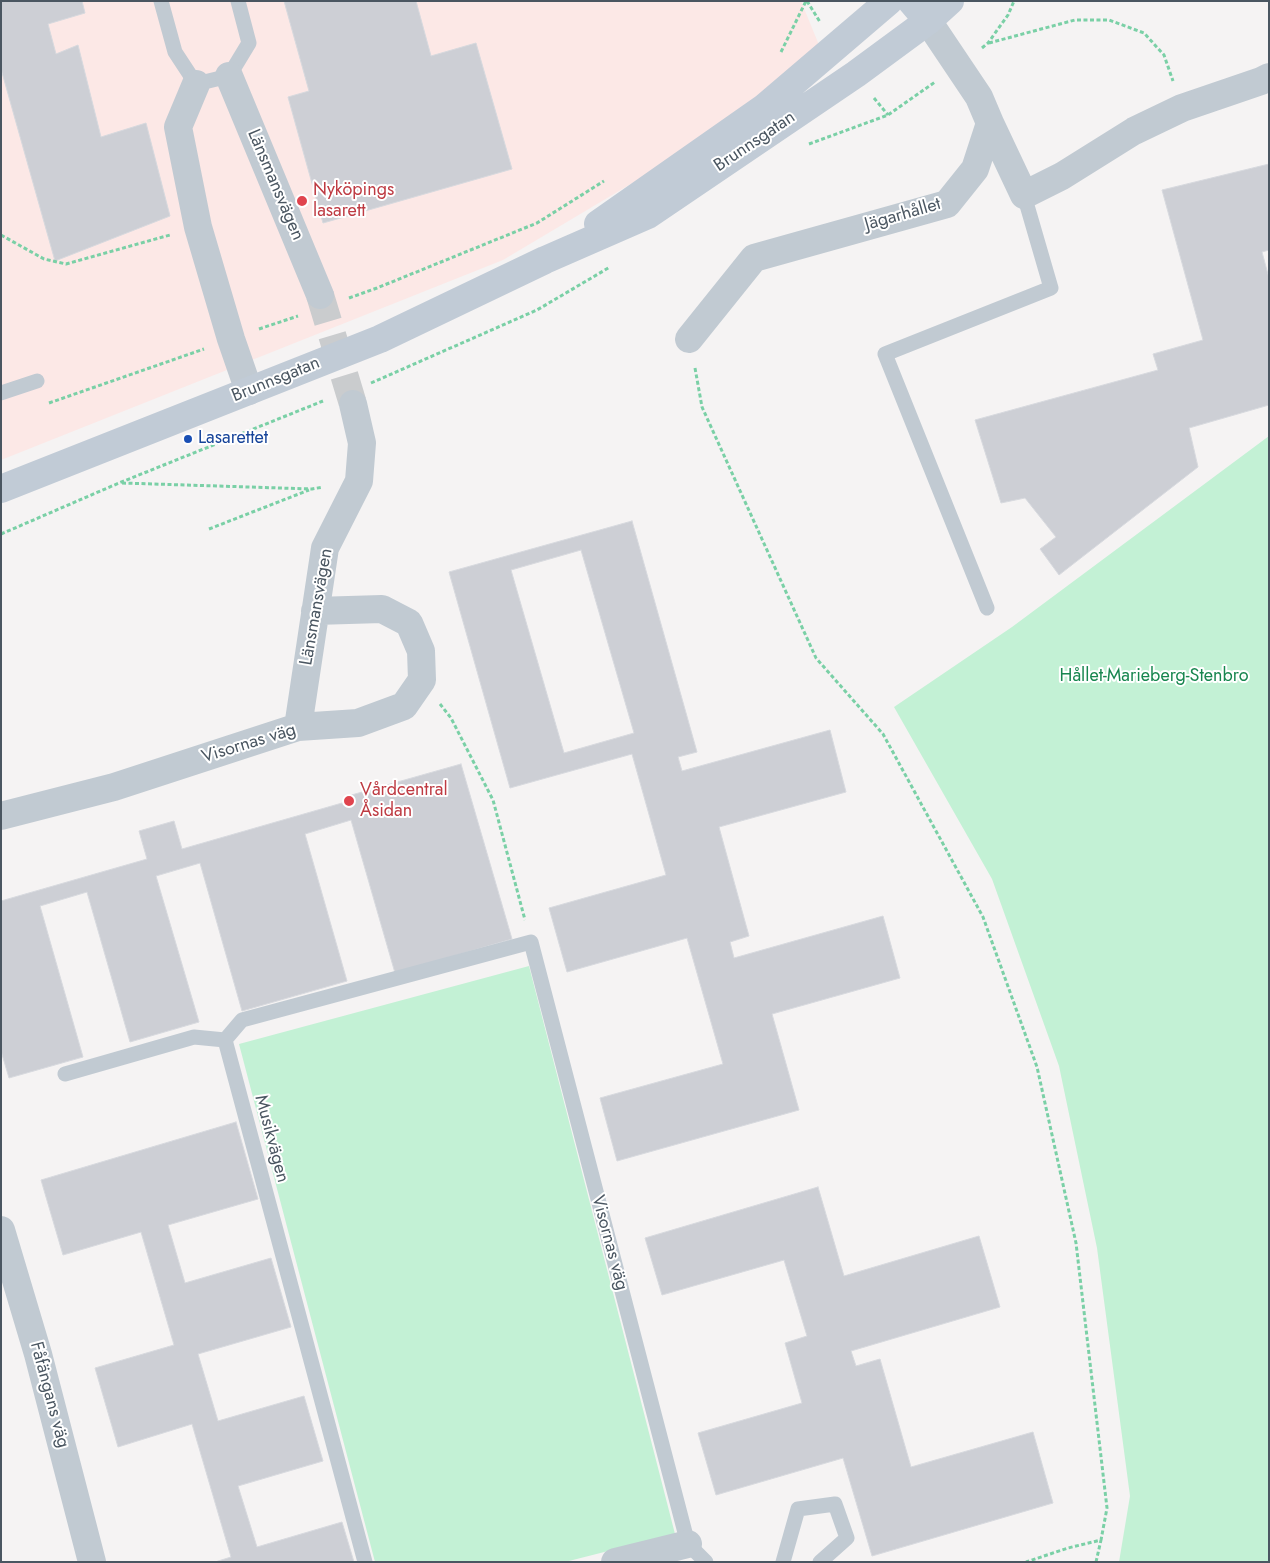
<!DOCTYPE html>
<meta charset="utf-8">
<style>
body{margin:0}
#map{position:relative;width:1270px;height:1563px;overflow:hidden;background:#f5f3f3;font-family:Jost,sans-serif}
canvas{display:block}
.frame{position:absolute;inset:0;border:2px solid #4a5661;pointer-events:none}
</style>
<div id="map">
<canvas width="1270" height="1563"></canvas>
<div class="frame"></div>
</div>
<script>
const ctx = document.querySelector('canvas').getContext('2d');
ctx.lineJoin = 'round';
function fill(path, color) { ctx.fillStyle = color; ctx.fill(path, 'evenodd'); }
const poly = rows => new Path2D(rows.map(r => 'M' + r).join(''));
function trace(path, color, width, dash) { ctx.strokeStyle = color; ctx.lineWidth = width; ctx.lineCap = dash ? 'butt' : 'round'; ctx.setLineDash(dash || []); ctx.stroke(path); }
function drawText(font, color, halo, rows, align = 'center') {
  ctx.font = font + ' Jost,sans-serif'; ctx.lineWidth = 4; ctx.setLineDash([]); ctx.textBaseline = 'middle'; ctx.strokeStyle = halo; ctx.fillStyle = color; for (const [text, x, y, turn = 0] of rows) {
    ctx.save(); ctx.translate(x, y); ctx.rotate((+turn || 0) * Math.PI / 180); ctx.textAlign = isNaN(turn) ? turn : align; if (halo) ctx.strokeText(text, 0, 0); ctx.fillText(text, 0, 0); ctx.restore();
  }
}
const medical = poly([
 [1,1,801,1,819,45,703,141,503,260,1,460]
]);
const green = poly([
 [1269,436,1269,1562,1119,1562,1130,1496,1097,1248,1059,1066,992,879,894,707,1012,627],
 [529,966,675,1534,565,1562,375,1562,239,1044]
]);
const building = poly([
 [1,1,82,1,85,13,48,24,56,54,78,45,101,137,146,123,170,216,55,261,1,69,1,1],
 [284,1,416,1,431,56,476,43,512,169,323,223,288,97,309,91,284,1],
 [1269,164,1269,250,1262,252,1269,278,1269,405,1189,428,1198,467,1059,575,1040,549,1056,537,1025,498,1001,503,975,420,1158,370,1153,354,1203,340,1162,190,1269,164],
 [632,521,697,752,678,757,682,771,830,730,846,792,719,827,749,936,730,942,734,958,883,916,900,978,772,1014,799,1110,617,1161,600,1098,723,1064,687,938,567,972,549,908,666,875,632,754,510,788,449,572,632,521],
 [581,550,634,733,564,753,511,570,581,550],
 [461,764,512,939,395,973,351,820,305,834,347,981,242,1011,200,863,156,876,199,1022,130,1042,87,892,40,906,83,1057,9,1078,1,1051,1,901,147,859,139,831,174,821,182,849,349,801,348,796,461,764],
 [236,1122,258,1199,168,1225,185,1283,271,1258,291,1327,198,1354,218,1421,304,1396,323,1461,238,1486,257,1547,342,1522,354,1562,215,1562,231,1557,192,1424,118,1447,95,1368,174,1345,141,1232,63,1255,41,1180,236,1122],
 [818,1187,844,1276,979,1236,1000,1307,851,1351,856,1366,880,1359,911,1467,1033,1432,1053,1503,872,1556,843,1458,716,1495,698,1433,802,1403,785,1343,807,1336,784,1260,662,1295,645,1238,818,1187]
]);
const streetTunnel = poly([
 [320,295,353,404]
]);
const path = poly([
 [807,1,820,22],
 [989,43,1075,20,1109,20,1144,33,1164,55,1173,81],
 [982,48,988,43,1008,15,1014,1],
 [781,52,806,1],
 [874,98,888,115],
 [809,144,888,115,935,82],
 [1,235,44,259,66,264,170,235],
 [349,298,377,288,537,223,604,181],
 [259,329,298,316],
 [695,368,702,407,816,658,883,734,983,917,1037,1067,1076,1243,1107,1508,1101,1540,1068,1548,1026,1562],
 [371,383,537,310,610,267],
 [49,403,204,349],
 [122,483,312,489,323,487],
 [209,529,309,490],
 [1,534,119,483,323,401],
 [440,704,451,718,493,800,525,920],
 [1096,1562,1101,1540]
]);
const lane = poly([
 [161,1,175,52,196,84,229,76,249,43,238,1],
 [1,393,37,381],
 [987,608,885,354,1051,288,1024,195],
 [65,1074,194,1037,225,1040],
 [365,1562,225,1040,242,1020,531,942,688,1544,706,1562],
 [783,1562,798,1509,835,1504,847,1538,820,1562]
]);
const street = poly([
 [229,76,320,295],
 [196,84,178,127,198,227,231,339,249,391],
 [990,123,1024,195,1062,176,1134,131,1182,108,1261,81,1269,77],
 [689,339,754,258,947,204,975,169,990,123,979,97,928,21],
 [298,727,325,548,359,481,362,443,353,404],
 [1,816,114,787,298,727,358,723,404,706,422,680,421,651,409,623,382,609,315,611],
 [1,1230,38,1354,92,1562],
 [615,1562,688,1544]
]);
const secondary = poly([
 [911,1,928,21],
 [598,224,765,107,889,1],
 [1,489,380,339,545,260,648,215,856,74,928,21,950,1]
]);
const markers = [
 [302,201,6,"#e0444e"],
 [188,439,5,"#1a4fb4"],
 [349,801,6,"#e0444e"]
];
const streetNames = [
 ["Brunnsgatan",755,142,-34],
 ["Länsmansvägen",275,185,67],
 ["Jägarhållet",903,215,-16],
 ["Brunnsgatan",276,380,-22],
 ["Länsmansvägen",317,607,-80],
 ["Visornas väg",249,744,-17],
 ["Musikvägen",271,1139,75],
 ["Visornas väg",609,1243,75],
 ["Fåfängans väg",49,1395,75]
];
const healthNames = [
 ["Nyköpings",313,191],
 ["lasarett",313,212],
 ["Vårdcentral",360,791],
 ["Åsidan",360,812]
];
const transitNames = [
 ["Lasarettet",198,439]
];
const parkNames = [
 ["Hållet-Marieberg-Stenbro",1154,677]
];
fill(medical, '#fce8e6');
fill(green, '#c3f1d5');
fill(building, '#cdcfd5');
trace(building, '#d7d9de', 1);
trace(streetTunnel, '#caccce', 28, [28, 14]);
trace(path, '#7ad0a6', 3, [4, 2.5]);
trace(lane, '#c1cad2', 15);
trace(street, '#c1cad2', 28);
trace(secondary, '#c1cbd6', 28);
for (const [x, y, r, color] of markers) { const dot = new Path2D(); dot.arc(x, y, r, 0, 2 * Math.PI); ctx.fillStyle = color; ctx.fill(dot); trace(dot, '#fff', 2); }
drawText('18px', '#4a5661', '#fff', streetNames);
drawText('18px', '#be3a42', '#fff', healthNames, 'left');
drawText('18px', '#164399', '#fff', transitNames, 'left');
drawText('18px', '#17864f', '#fff', parkNames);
</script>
